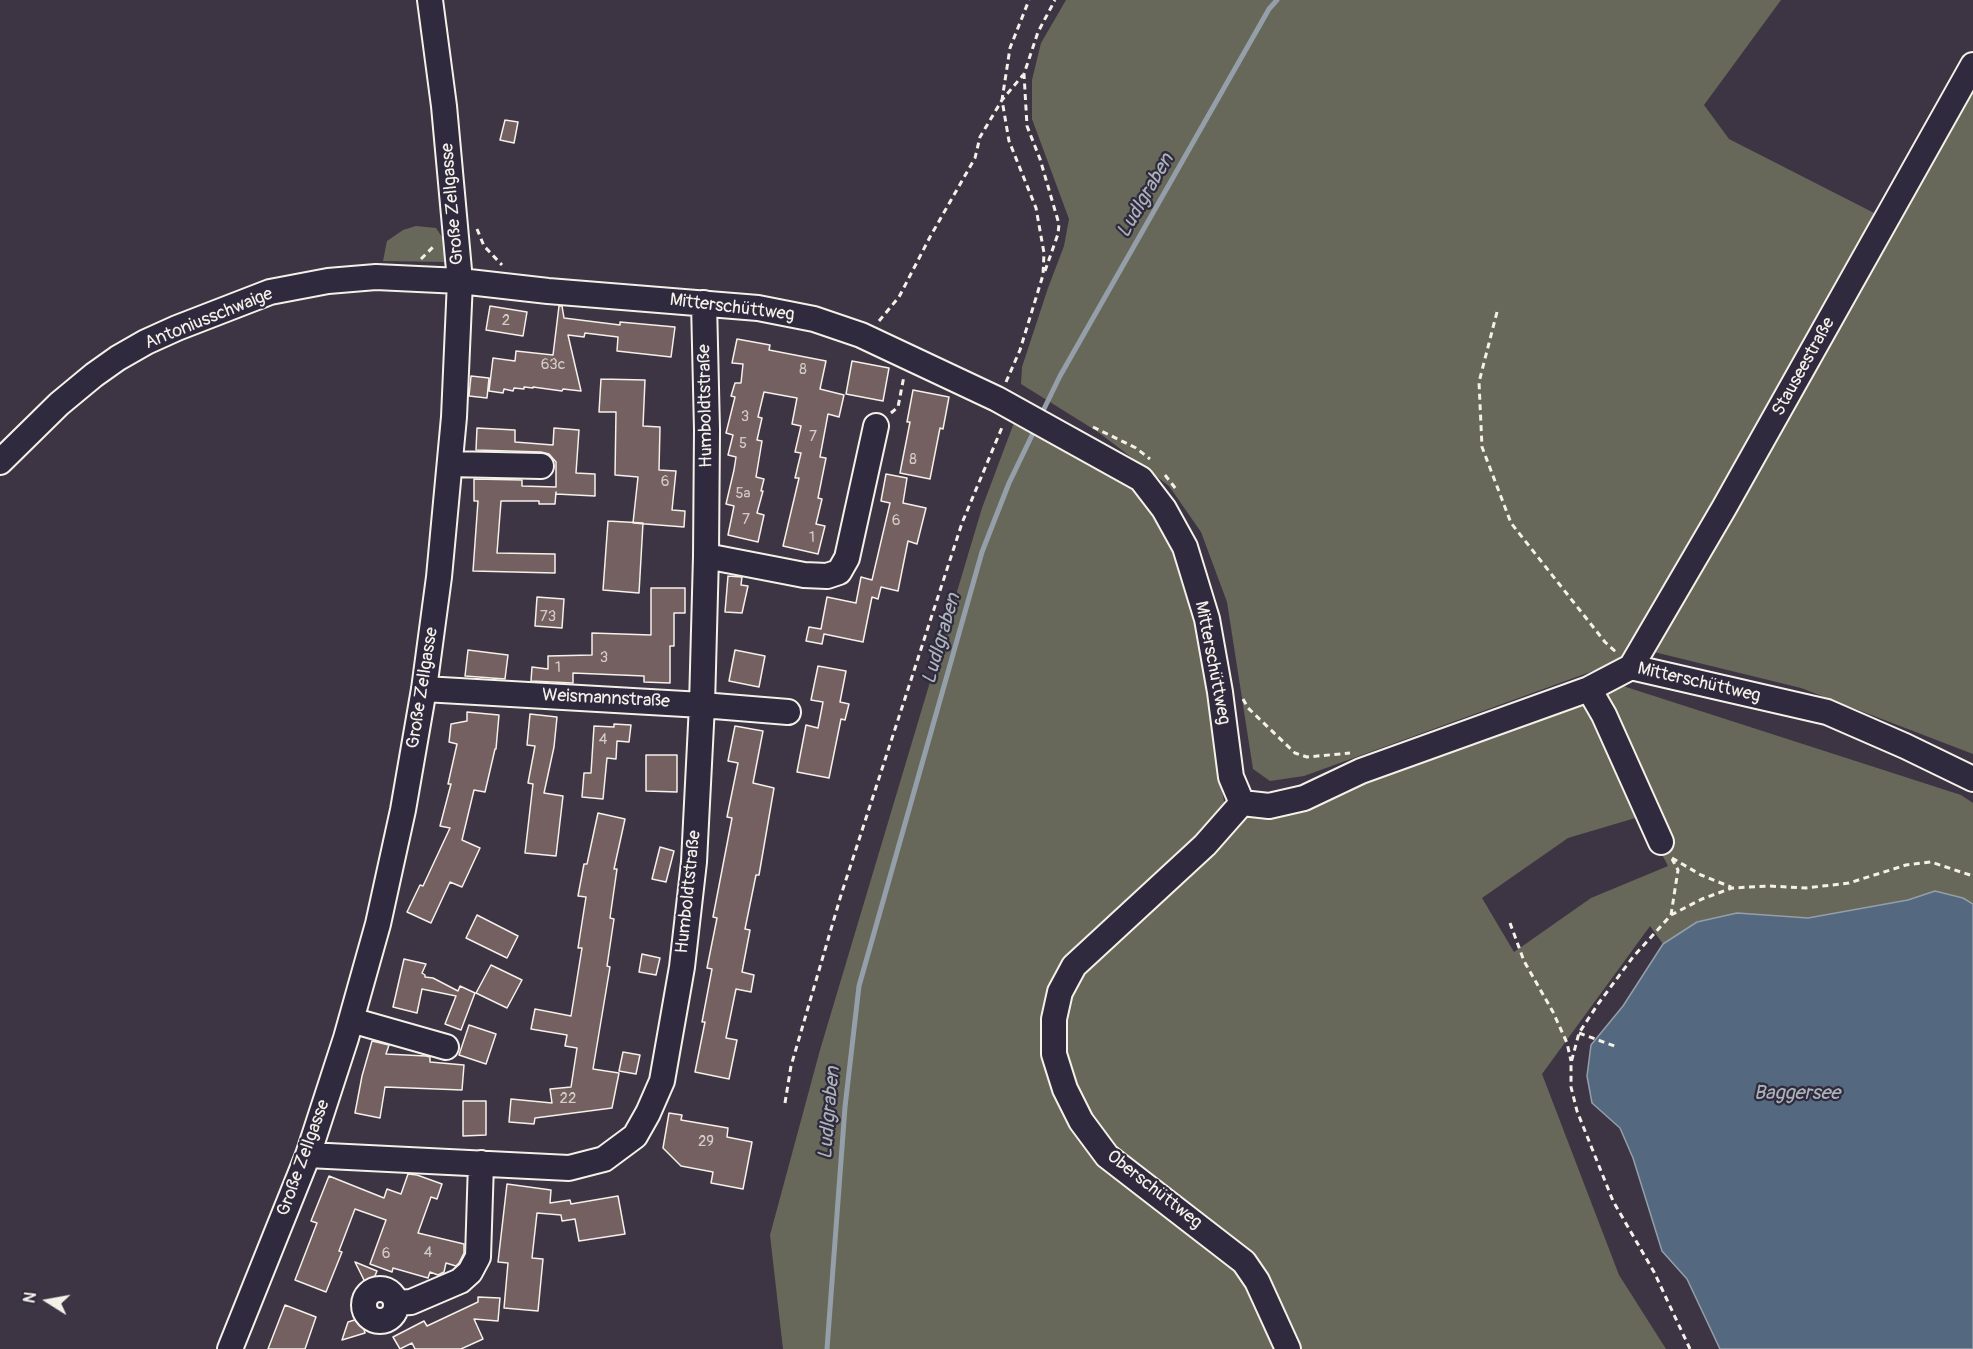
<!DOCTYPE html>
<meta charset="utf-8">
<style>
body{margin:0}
#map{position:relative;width:1973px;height:1349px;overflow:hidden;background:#3d3544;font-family:Pangolin,sans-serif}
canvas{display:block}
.north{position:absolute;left:18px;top:1271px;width:60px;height:60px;-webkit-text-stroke:4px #2f2a3d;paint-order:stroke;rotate:281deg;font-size:16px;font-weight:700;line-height:24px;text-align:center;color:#f4f1e8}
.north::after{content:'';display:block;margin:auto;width:21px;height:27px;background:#f4f1e8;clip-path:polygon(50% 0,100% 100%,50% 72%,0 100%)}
</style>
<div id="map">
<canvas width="1973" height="1349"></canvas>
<div class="north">N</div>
</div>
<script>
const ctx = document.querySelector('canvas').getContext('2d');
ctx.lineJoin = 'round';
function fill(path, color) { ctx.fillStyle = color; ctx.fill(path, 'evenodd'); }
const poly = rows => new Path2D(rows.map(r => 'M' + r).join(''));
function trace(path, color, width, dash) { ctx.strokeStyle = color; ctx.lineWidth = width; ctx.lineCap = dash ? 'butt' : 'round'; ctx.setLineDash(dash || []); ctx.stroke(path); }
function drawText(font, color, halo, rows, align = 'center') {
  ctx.font = font + ' Pangolin,sans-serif'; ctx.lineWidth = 4.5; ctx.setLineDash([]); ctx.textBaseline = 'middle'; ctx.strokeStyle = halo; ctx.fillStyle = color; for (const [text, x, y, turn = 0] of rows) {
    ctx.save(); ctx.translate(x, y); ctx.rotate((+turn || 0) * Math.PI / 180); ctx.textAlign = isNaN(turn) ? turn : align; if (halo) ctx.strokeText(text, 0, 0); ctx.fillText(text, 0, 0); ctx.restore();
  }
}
const green = poly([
 [1066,0,1781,0,1704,105,1729,139,1880,216,1626,659,1304,776,1270,781,1253,769,1227,602,1201,532,1169,486,1098,432,1021,384,1022,367,1048,288,1064,246,1069,219,1032,119,1032,80,1041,43],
 [1973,81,1973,754,1801,688,1650,651],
 [416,226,436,228,446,243,447,262,383,261,387,241,403,230],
 [1015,420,1095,462,1138,494,1171,545,1197,629,1229,834,1243,812,1305,806,1623,686,1961,795,1973,803,1973,904,1963,898,1935,891,1908,900,1808,918,1737,913,1697,922,1663,944,1650,926,1542,1074,1619,1275,1666,1349,783,1349,770,1235,820,1050,982,508],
 [1642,816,1668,866,1591,898,1514,952,1482,898,1568,838]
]);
const water = poly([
 [1935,891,1963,898,1973,904,1973,1349,1720,1349,1687,1279,1662,1251,1633,1158,1620,1128,1592,1103,1587,1076,1591,1045,1623,1006,1663,944,1697,922,1737,913,1808,918,1908,900,1935,891]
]);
const stream = poly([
 [1041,415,1060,376,1269,9,1277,0],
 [827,1349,845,1107,859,986,982,552,1009,483,1036,427]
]);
const building = poly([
 [505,120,518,122,514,143,500,140,505,120],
 [490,306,527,312,523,336,486,330,490,306],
 [559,306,562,306,564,318,620,325,620,322,675,327,671,357,617,351,618,337,585,333,584,337,568,335,581,391,563,389,562,391,533,387,533,388,524,387,524,389,514,388,513,391,504,389,503,393,489,391,493,358,515,361,516,351,553,355,559,306],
 [737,339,770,345,769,350,826,361,820,389,844,395,839,417,828,414,820,457,826,458,818,498,822,499,816,524,825,526,818,554,783,546,799,478,795,478,801,453,795,452,801,426,792,424,797,398,764,392,758,417,762,418,757,440,762,441,756,477,764,479,761,491,763,491,757,513,764,515,758,542,728,535,734,506,726,504,734,470,736,457,728,455,733,435,726,433,735,397,731,396,735,383,741,383,743,364,732,363,737,339],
 [852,361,889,368,883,401,846,394,852,361],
 [471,376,489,378,487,398,469,396,471,376],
 [601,379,645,380,643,426,660,427,659,470,676,471,672,510,685,511,684,527,633,523,638,477,615,475,616,412,599,412,601,379],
 [913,390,949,397,943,429,940,428,930,479,900,473,910,422,907,422,913,390],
 [477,428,515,430,515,442,553,445,554,428,579,430,576,473,595,474,595,496,556,494,556,492,555,504,539,504,539,501,501,501,497,553,555,554,555,573,473,571,478,501,474,501,474,479,522,480,522,486,556,487,556,462,549,454,541,452,476,450,477,428],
 [886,474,907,478,903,503,926,508,917,544,908,541,898,591,881,587,878,599,872,597,863,642,824,634,822,644,806,641,809,627,821,629,827,597,856,603,861,577,872,580,890,503,881,501,886,474],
 [608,521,643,523,639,593,603,590,608,521],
 [728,576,742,577,741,585,748,586,742,613,725,612,728,576],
 [651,588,685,588,685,613,674,613,674,646,670,646,670,683,644,682,644,676,573,673,573,683,531,681,532,667,548,669,548,656,592,655,592,633,651,635,651,588],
 [537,597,564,599,562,628,535,626,537,597],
 [468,650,508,655,505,679,465,676,468,650],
 [735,650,765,656,759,687,729,681,735,650],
 [818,666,846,671,840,702,849,704,845,720,841,719,829,778,797,772,806,725,818,728,823,702,811,700,818,666],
 [467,712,499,715,496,749,495,749,485,792,474,790,462,840,480,848,462,887,450,882,431,923,407,912,420,885,423,886,450,828,440,826,451,784,448,784,457,744,449,742,451,724,467,721,467,712],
 [530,714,557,717,554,747,544,793,563,796,556,856,525,853,533,784,528,783,535,746,527,745,530,714],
 [614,724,631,725,629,742,617,741,616,759,607,758,603,799,582,797,584,773,591,773,594,726,614,727,614,724],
 [735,726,763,731,753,783,774,788,759,875,756,875,745,929,750,930,742,972,754,975,751,992,736,989,726,1038,737,1040,729,1079,695,1072,705,1022,702,1022,712,969,707,968,717,918,713,917,732,818,727,817,738,763,728,761,735,726],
 [646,755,677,755,677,792,646,791,646,755],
 [598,813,625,819,614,869,617,869,610,918,614,919,607,966,610,967,593,1069,619,1073,612,1108,535,1118,534,1124,509,1122,511,1099,552,1103,550,1089,571,1087,577,1048,565,1046,567,1035,531,1029,535,1009,571,1016,582,948,578,948,586,897,578,896,584,864,587,864,598,813],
 [660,847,674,851,666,882,652,879,660,847],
 [477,915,518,936,507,958,466,938,477,915],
 [642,954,660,958,656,975,639,972,642,954],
 [404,959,426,964,422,973,425,975,425,977,433,978,458,991,460,986,475,993,461,1030,445,1024,456,996,422,989,417,1013,393,1007,404,959],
 [491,965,522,980,507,1008,476,993,491,965],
 [469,1025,496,1034,486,1064,459,1055,469,1025],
 [372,1041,389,1045,386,1054,426,1056,430,1057,430,1062,464,1065,462,1090,385,1087,380,1118,355,1113,362,1076,372,1041],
 [623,1052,640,1055,636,1074,619,1071,623,1052],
 [463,1101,486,1101,486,1135,463,1136,463,1101],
 [669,1113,682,1115,681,1120,728,1128,727,1137,752,1142,743,1189,711,1183,713,1172,681,1166,663,1148,669,1113],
 [408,1174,417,1175,442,1184,437,1199,431,1197,418,1233,464,1244,464,1253,459,1263,456,1266,446,1263,444,1272,438,1275,430,1272,428,1278,393,1268,392,1272,370,1264,386,1220,355,1209,339,1251,342,1252,326,1292,295,1280,317,1223,311,1221,329,1176,384,1198,387,1189,401,1194,408,1174],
 [507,1184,551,1190,550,1203,570,1200,571,1204,618,1196,625,1234,579,1241,575,1219,562,1221,561,1215,537,1213,532,1258,543,1259,538,1311,504,1308,508,1263,498,1262,507,1184],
 [355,1262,377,1271,369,1290,355,1262],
 [478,1297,500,1298,498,1321,474,1319,483,1339,461,1349,415,1349,412,1343,400,1349,393,1337,424,1321,427,1326,478,1302,478,1297],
 [285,1305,316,1317,305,1349,268,1349,285,1305],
 [361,1318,365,1333,342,1340,348,1322,361,1318]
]);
const path = poly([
 [477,229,484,246,502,265],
 [421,259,435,245],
 [1045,271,1058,234,1059,224,1040,159,1027,126,1024,74,1038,32,1055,0],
 [1497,312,1479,382,1482,447,1511,523,1605,642,1617,653],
 [879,321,899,297,930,237,975,158,980,137,1002,100,1023,75],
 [1006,382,1020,350,1043,275,1044,253,1036,208,1009,141,1002,100,1010,48,1029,0],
 [891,413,898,407,904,376],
 [1093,427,1136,448,1150,459],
 [1165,475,1176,489],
 [1243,699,1248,708,1295,753,1307,757,1350,753],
 [1672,858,1701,875,1731,887],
 [1671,915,1678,870,1672,859],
 [1510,923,1524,961,1553,1012,1567,1043,1571,1061],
 [1579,1033,1617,1047],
 [785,1103,791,1066,841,895,962,523,1003,425],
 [1690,1349,1654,1272,1613,1201,1577,1111,1571,1087,1571,1063,1579,1033,1598,1004,1633,957,1671,915,1702,899,1732,888,1769,886,1806,888,1849,883,1906,865,1931,862,1973,876]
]);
const minor = poly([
 [0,462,59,404,94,375,118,358,146,342,177,328,270,292,328,281,376,277,460,281,548,291,758,308,814,319,861,335,997,399,1141,479,1164,509,1185,547,1207,619,1220,692,1231,777,1242,803],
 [450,464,541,466],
 [706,556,804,575,827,576,839,572,847,558,876,426],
 [1631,667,1724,508,1973,65],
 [424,689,702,705,788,712],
 [1589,689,1604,715,1661,842],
 [1242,803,1269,806,1304,798,1361,771,1589,689,1631,667,1827,712,1905,746,1973,779],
 [1242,803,1205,845,1074,966,1060,992,1054,1019,1054,1054,1065,1089,1081,1121,1107,1156,1244,1262,1257,1281,1288,1349],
 [351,1020,446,1047],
 [308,1155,569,1168,604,1159,635,1136,648,1113,662,1081,682,967,694,862,702,705,706,556,707,430,704,303],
 '364 1305a16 16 0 1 1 32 0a16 16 0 1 1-32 0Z',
 [396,1303,411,1302,460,1281,470,1272,478,1257,481,1163],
 [230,1349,308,1155,346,1038,378,924,403,810,424,689,439,577,454,417,460,281,444,106,430,0]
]);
const numberNames = [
 ["2",506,321],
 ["63c",553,365],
 ["8",803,370],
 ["3",745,417],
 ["7",813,437],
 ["5",743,444],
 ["8",913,460],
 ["6",665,482],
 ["5a",743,494],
 ["7",746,520],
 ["6",896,521],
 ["1",812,538],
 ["73",548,617],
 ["3",604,658],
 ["1",558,668],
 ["4",603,740],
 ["22",568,1099],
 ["29",706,1142],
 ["4",428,1253],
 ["6",386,1254]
];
const streetNames = [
 ["Große Zellgasse",453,204,-95],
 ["Mitterschüttweg",732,308,7],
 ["Antoniusschwaige",209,319,-22],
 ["Stauseestraße",1804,367,-61],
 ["Humboldtstraße",706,406,-91],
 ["Mitterschüttweg",1212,663,79],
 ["Mitterschüttweg",1699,683,13],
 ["Große Zellgasse",423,688,-81],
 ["Weismannstraße",606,699,3],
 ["Humboldtstraße",689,892,-84],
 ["Große Zellgasse",304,1158,-70],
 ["Oberschüttweg",1154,1190,38]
];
const waterNames = [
 ["Ludlgraben",1146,196,-60],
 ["Ludlgraben",942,639,-74],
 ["Baggersee",1797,1094],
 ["Ludlgraben",830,1113,-85]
];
fill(green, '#676859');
fill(water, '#54687f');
trace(water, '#949fa9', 1.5);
trace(stream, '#949fa9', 5);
fill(building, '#746061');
trace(building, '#f4f1e8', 1.5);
trace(minor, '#f4f1e8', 28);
trace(path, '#f4f1e8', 3, [6, 4.5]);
trace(minor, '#2f2a3d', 24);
drawText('15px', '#d4cdc6', null, numberNames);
drawText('18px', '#f4f1e8', '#2f2a3d', streetNames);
drawText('italic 20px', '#acb3b9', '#2f2a3d', waterNames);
</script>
